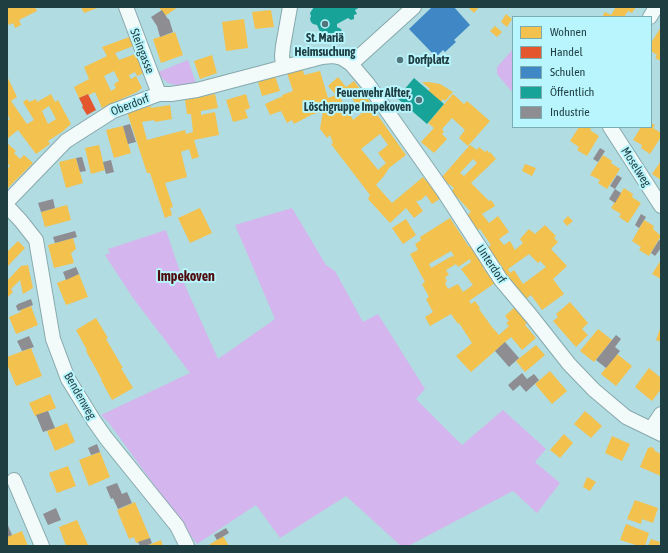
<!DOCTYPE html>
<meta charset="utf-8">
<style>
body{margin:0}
#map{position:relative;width:668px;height:553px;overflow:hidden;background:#b1dce1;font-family:"Asap Condensed",sans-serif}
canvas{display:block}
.frame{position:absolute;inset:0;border:8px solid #1e3e42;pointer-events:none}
.legend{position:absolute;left:512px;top:16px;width:140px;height:112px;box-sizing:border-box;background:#b9f5fd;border:1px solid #7bacb2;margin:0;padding:5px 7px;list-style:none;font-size:12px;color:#1e3e42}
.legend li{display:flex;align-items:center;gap:8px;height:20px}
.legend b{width:20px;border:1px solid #7bacb2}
</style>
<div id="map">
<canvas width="668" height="553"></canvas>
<div class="frame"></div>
<ul class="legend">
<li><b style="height:11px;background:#f2c14e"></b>Wohnen</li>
<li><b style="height:11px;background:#e4572e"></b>Handel</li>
<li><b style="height:11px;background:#3f88c5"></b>Schulen</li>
<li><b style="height:11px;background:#17a398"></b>Öffentlich</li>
<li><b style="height:11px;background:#8d8d92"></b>Industrie</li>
</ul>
</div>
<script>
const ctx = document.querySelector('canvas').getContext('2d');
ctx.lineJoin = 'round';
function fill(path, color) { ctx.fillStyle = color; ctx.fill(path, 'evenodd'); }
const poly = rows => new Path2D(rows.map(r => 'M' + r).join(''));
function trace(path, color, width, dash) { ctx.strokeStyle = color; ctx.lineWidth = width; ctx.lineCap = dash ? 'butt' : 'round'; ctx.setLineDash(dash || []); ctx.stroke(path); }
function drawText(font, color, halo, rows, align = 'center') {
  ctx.font = font + ' "Asap Condensed",sans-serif'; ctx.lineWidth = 4; ctx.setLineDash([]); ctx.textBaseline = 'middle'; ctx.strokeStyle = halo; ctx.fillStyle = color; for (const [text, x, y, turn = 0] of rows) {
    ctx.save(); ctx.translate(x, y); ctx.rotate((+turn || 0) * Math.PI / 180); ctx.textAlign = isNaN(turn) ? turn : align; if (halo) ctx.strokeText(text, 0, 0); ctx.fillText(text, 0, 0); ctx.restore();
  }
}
const green = poly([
 [513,49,513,93,497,74,497,67],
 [188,60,196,83,185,85,176,85,168,83,162,78,158,72],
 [292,208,326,265,335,271,363,322,378,314,425,389,416,399,462,445,503,410,546,449,535,462,560,483,537,513,513,491,408,546,401,546,346,496,280,538,256,505,197,544,109,423,101,415,190,373,133,298,105,255,110,253,108,249,166,230,183,281,218,359,275,319,235,225]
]);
const homes = poly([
 [7,7,35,7,37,11,19,20,21,25,15,28,13,23,9,25,7,21],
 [81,7,100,7,84,13],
 [159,7,178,7,165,16],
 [468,7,479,7,474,13],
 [616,7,636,7,632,13,628,11,624,17,602,17,605,12,611,15],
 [271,10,274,27,255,29,252,12],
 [506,14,512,19,507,27,501,22],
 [244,19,248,48,226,51,222,22],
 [495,26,502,32,497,37,490,31],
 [661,27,661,61,655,58,657,55,651,51,651,43],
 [175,32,183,55,161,63,153,39],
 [132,36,136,45,115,53,119,60,138,53,144,73,137,76,135,72,129,75,131,79,136,76,142,88,137,92,102,108,95,92,89,95,88,94,79,98,74,87,89,79,84,67,107,56,102,47],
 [114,71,119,81,114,84,116,88,111,91,104,76],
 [212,55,217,73,200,79,194,61],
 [303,70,304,75,320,71,328,98,336,95,328,86,338,77,346,87,354,81,370,102,360,109,347,92,340,97,347,111,349,111,353,120,371,106,406,155,389,168,384,176,376,185,392,203,423,177,426,181,429,179,441,198,432,204,426,195,421,200,416,201,423,211,414,218,406,208,390,223,368,199,370,195,331,144,333,143,330,135,327,138,320,129,323,111,311,115,294,124,292,120,287,123,281,111,270,115,265,104,283,96,282,95,293,91,287,73],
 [380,134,388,145,378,153,386,163,378,170,361,149],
 [7,76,17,97,11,101,27,124,34,120,23,102,27,99,29,102,36,99,37,102,51,94,55,102,58,100,71,124,62,132,48,141,50,144,36,154,18,130,7,139,7,121,10,119,7,114],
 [49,106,56,119,48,124,42,111],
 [275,76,280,91,262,96,258,82],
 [422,82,428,82,440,84,453,92,445,101,443,99,441,102,428,91,430,89],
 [215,94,218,108,201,111,201,115,215,112,219,135,194,140,199,157,192,159,189,149,181,152,187,177,165,183,173,207,170,208,172,215,165,218,150,173,147,173,127,112,151,106,151,108,170,105,172,119,155,122,154,120,142,122,147,140,185,130,186,134,193,132,191,114,187,114,185,100],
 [246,94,250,108,245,110,248,118,233,122,226,100],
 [453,94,464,104,467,101,490,121,468,146,459,138,465,130,452,118,442,129,444,132,442,134,447,139,434,153,421,142,434,128,428,123],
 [651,123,655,125,653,128,661,133,661,137,650,154,641,148,642,145,633,140,641,127,651,127],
 [123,126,131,153,114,158,106,130],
 [579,127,592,127,590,130,599,136,587,156,577,150,579,147,570,141],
 [7,143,16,151,14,153,20,159,24,155,33,163,7,189,7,169,10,166,7,163],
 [99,145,105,170,91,174,85,148],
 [470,145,477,150,479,147,485,152,487,150,489,153,490,152,496,159,471,183,489,201,491,200,495,206,482,214,489,223,498,216,509,232,499,239,504,245,510,241,515,250,523,243,520,239,529,229,535,234,545,225,556,236,554,238,558,242,551,249,567,266,553,279,564,294,542,310,531,295,523,301,485,249,491,245,480,229,477,230,467,215,471,212,458,198,451,192,454,188,441,178],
 [473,159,477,163,464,176,460,173],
 [529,254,538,263,540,261,546,267,523,284,514,270,510,273,508,269],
 [603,155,612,161,611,163,620,169,607,189,598,183,600,180,590,175],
 [76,158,83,183,66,188,59,162],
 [661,161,661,180,652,174],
 [525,164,536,168,532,176,522,171],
 [624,188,633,194,632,197,641,203,628,223,619,217,621,214,611,208],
 [67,205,71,220,45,227,41,212],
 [200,208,212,233,190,243,178,218],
 [568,216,573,221,567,226,563,221],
 [450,218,469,247,470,245,484,267,483,268,495,283,469,301,471,304,475,301,480,308,479,309,492,327,499,335,509,326,506,323,509,321,505,316,515,307,527,323,525,325,536,338,522,350,511,337,471,372,456,356,472,343,459,323,458,324,451,314,430,326,425,317,433,312,426,299,429,297,422,284,425,282,410,254,418,250,415,244,421,240,420,237],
 [451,251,454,256,452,257,452,256,431,268,429,264],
 [470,259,471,262,461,269,473,285,463,292,458,284,448,289,445,283,447,281,445,277,449,275,446,270,456,264,458,267],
 [406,219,416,235,403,244,392,228],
 [644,220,654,226,653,229,661,236,649,256,639,250,641,247,632,241],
 [73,238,76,249,71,253,74,263,54,268,48,245],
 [18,241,25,248,7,267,7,252],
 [661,260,661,279,652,274],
 [28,265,33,288,23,294,20,280,11,289,13,292,7,298,7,281,21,266],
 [79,274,88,297,66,305,57,283],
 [570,302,588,323,582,329,588,335,576,347,553,321,558,317,556,314],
 [31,306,38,325,16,334,9,317,21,312,20,310],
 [96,318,108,338,106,339,123,368,121,368,133,388,112,400,101,380,102,380,86,351,87,350,76,330],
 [661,326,661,342,656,340],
 [598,329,612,340,594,362,580,351],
 [536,345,545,355,525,372,516,361],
 [31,348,42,376,16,386,7,364,7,357],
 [617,354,632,366,616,386,601,374],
 [649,368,661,378,661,389,652,401,635,387],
 [550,371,567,391,552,404,535,384],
 [50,394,56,408,35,416,29,403],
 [585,411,602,426,591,438,574,424],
 [67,423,75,442,55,451,47,431],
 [564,434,573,443,560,458,550,450],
 [612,436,630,444,622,461,605,453],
 [652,447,654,449,655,451,661,454,661,476,640,467,648,448],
 [100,452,110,477,89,486,79,460],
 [68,466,76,486,57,493,49,473],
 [587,477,596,482,590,491,583,487],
 [635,500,658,508,653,523,642,519,641,524,627,519],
 [135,502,150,538,136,543,134,537,129,539,117,510],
 [77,520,88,545,66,546,59,527],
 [626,524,649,533,645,546,639,546,620,540],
 [22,531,28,546,7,546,7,537],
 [223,536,229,546,207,546,217,540],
 [651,539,660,542,659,546,648,546],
 [161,540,163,546,146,546]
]);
const shops = poly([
 [88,94,96,110,87,115,82,107,83,106,79,98]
]);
const schools = poly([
 [432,7,454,7,470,25,454,40,456,42,445,52,443,50,436,57,409,29]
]);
const public = poly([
 [314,7,360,7,355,10,357,14,354,15,354,19,351,20,348,18,337,24,337,27,341,29,343,34,341,39,336,41,328,40,325,34,321,34,317,25,313,24,311,22,310,19,311,16,310,13],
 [414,78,444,104,427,124,397,98]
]);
const industry = poly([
 [162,10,168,19,169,19,173,32,160,37,157,26,151,17],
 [130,124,136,142,128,144,123,126],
 [600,148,605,151,598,162,593,159],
 [82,157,86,171,80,172,76,158],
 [111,160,114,172,106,174,103,162],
 [617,175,622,178,615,189,610,186],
 [615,189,621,193,615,203,609,199],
 [53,199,55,208,41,212,38,203],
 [641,214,646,217,639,228,635,225],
 [75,231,77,237,55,243,53,237],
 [659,240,661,241,661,248,655,256,651,253],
 [76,267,79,274,66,280,63,272],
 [31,299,33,305,18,311,16,306,18,304],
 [616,335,621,339,615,347,620,351,606,368,596,360],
 [29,336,34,347,22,351,17,341],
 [505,342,519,358,509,367,495,351],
 [522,373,527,379,534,374,539,380,526,392,520,385,513,391,508,385],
 [48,411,55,428,43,432,36,415],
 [97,444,100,452,91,455,88,448],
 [117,483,122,494,127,492,132,503,118,509,113,498,111,499,106,487],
 [56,508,61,520,48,525,43,514],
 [7,523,12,535,7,537],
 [226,528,229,533,217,540,214,535],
 [150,538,152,543,146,546,140,546,138,542]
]);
const minor = poly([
 [126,7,159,94],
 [650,17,656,7],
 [351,64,414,7],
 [283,67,282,56,283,46,290,7],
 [610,127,661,206],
 [7,202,66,141,113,111,159,94,171,94,197,90,322,57,333,56,342,58,351,64,368,84,444,192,501,280,532,317,569,364,594,390,626,417,661,434],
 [7,206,21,221,36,240,53,339,68,379,94,421,106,438,177,526,187,546],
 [651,429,661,414],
 [14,480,42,546]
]);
const markers = [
 [325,24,4,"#51757a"],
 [400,60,4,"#51757a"],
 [419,100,4,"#51757a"]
];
const poiNames = [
 ["St. Mariä",325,38],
 ["Heimsuchung",325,52],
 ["Dorfplatz",408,60,"left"],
 ["Feuerwehr Alfter,",411,93,"right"],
 ["Löschgruppe Impekoven",411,107,"right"]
];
const streetNames = [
 ["Steingasse",142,51,69],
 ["Oberdorf",130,105,-21],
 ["Moselweg",636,167,57],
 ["Unterdorf",491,264,56],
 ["Bendenweg",80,396,60]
];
const quarterNames = [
 ["Impekoven",186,277]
];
fill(green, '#d5b5ed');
fill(homes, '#f2c14e');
fill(shops, '#e4572e');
fill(schools, '#3f88c5');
fill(public, '#17a398');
fill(industry, '#8d8d92');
trace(minor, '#87a9ad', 16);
trace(minor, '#f3fafa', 14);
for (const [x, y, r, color] of markers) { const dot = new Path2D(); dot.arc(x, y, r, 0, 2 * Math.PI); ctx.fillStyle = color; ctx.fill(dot); trace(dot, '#b9f5fd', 1.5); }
drawText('bold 12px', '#1e3e42', '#b9f5fd', poiNames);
drawText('12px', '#1e3e42', '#b9f5fd', streetNames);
drawText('bold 14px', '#500b0d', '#b9f5fd', quarterNames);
</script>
